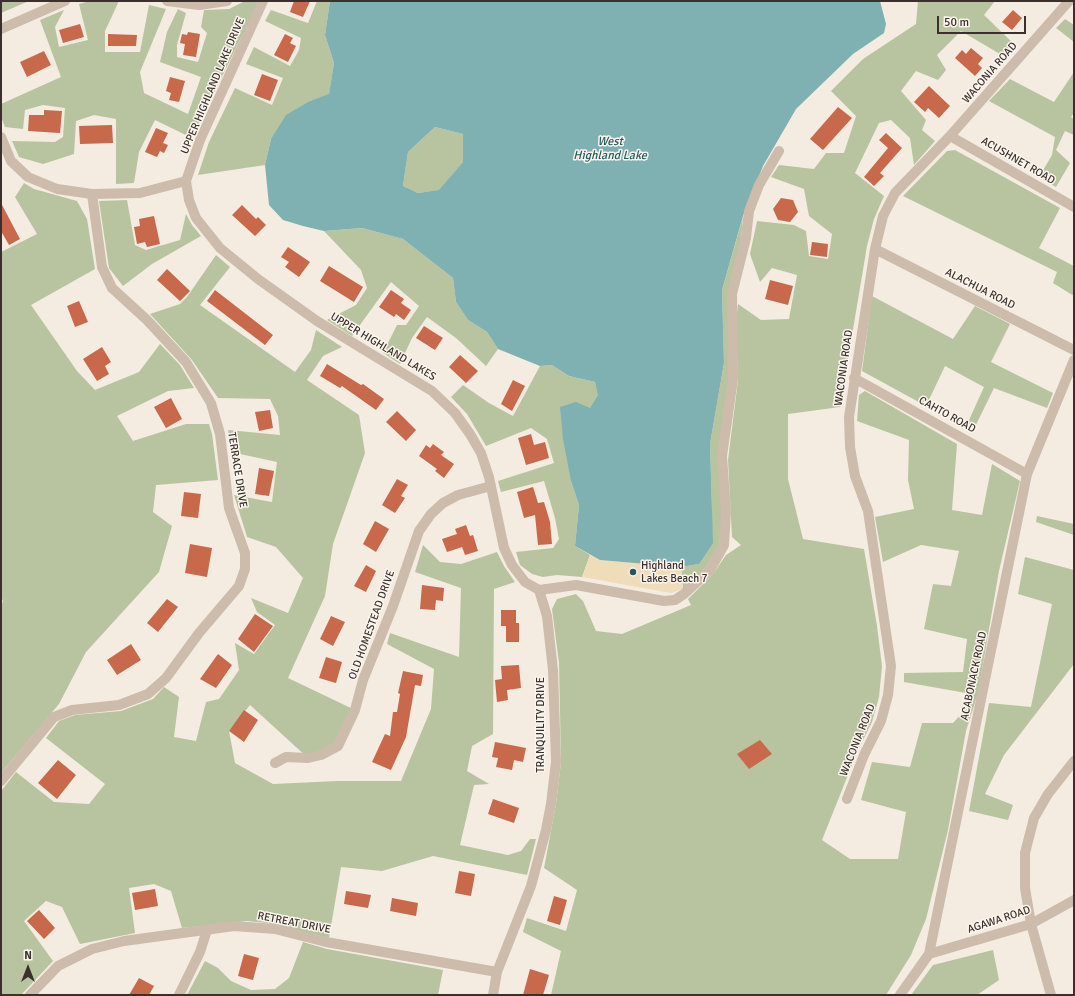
<!DOCTYPE html>
<style>
body{margin:0}
#map{position:relative;width:1075px;height:996px;overflow:hidden;background:#f4ebe1;font-family:Signika,sans-serif}
canvas{display:block}
.frame{position:absolute;inset:0;border:2px solid #3b302b;pointer-events:none}
.north{position:absolute;left:8px;top:948px;width:40px;height:40px;-webkit-text-stroke:3px #fbf5ee;paint-order:stroke;rotate:0deg;font-size:11px;font-weight:700;line-height:16px;text-align:center;color:#3b302b}
.north::after{content:'';display:block;margin:auto;width:14px;height:18px;background:#3b302b;clip-path:polygon(50% 0,100% 100%,50% 72%,0 100%)}
.scale{position:absolute;left:937px;top:16px;width:89px;height:18px;box-sizing:border-box;border:2px solid #3b302b;border-top:0;padding-left:5px;font-size:12px;line-height:14px;white-space:nowrap;color:#3b302b;-webkit-text-stroke:3px #fbf5ee;paint-order:stroke}
</style>
<div id="map">
<canvas width="1075" height="996"></canvas>
<div class="frame"></div>
<div class="north">N</div>
<div class="scale">50 m</div>
</div>
<script>
const ctx = document.querySelector('canvas').getContext('2d');
ctx.lineJoin = 'round';
function fill(path, color) { ctx.fillStyle = color; ctx.fill(path, 'evenodd'); }
const poly = rows => new Path2D(rows.map(r => 'M' + r).join(''));
function trace(path, color, width, dash) { ctx.strokeStyle = color; ctx.lineWidth = width; ctx.lineCap = dash ? 'butt' : 'round'; ctx.setLineDash(dash || []); ctx.stroke(path); }
function drawText(font, color, halo, rows, align = 'center') {
  ctx.font = font + ' Signika,sans-serif'; ctx.lineWidth = 3; ctx.setLineDash([]); ctx.textBaseline = 'middle'; ctx.strokeStyle = halo; ctx.fillStyle = color; for (const [text, x, y, turn = 0] of rows) {
    ctx.save(); ctx.translate(x, y); ctx.rotate((+turn || 0) * Math.PI / 180); ctx.textAlign = isNaN(turn) ? turn : align; if (halo) ctx.strokeText(text, 0, 0); ctx.fillText(text, 0, 0); ctx.restore();
  }
}
const green = poly([
 [1,1,29,1,1,13],
 [90,1,119,1,105,31,105,52,140,52,149,5,166,9,140,72,144,93,188,114,201,77,160,62,167,32,178,9,186,13,177,45,177,57,198,62,207,33,201,27,204,10,229,9,245,1,259,1,192,138,155,120,139,152,134,183,116,184,116,119,94,115,76,121,74,154,43,164,19,157,12,141,55,142,63,137,65,108,43,105,25,110,23,129,5,127,1,117,1,104,61,77,40,20,64,10,55,27,59,47,88,40,79,4],
 [317,1,330,1,325,35,334,63,329,95,310,101,271,139,265,165,198,175,209,142,235,88,272,105,283,78,246,64,254,47,290,66,299,50,301,38,265,21,271,10,308,23],
 [918,1,995,1,984,15,1015,45,1005,57,961,31,937,55,946,70,938,80,916,71,901,91,926,120,922,130,935,141,914,165,910,138,891,120,879,123,855,173,884,196,874,219,867,246,840,407,788,414,788,479,803,539,864,549,877,626,882,666,879,697,872,722,858,750,822,840,850,859,898,859,906,812,861,800,872,762,910,767,922,723,953,723,964,711,966,693,904,682,904,673,963,672,967,639,924,629,933,584,951,586,959,551,921,545,883,562,875,517,914,509,908,480,909,440,857,421,859,395,865,391,957,444,952,510,982,515,992,464,1020,481,999,571,978,693,966,731,948,830,926,919,911,955,886,995,551,995,561,951,523,932,527,918,566,931,577,890,544,868,556,804,561,762,559,663,552,609,557,599,576,594,583,601,596,631,622,634,691,605,688,599,713,574,726,555,741,545,732,537,728,460,738,380,736,322,738,304,761,320,789,319,797,275,772,268,760,282,750,254,757,221,794,225,806,231,809,256,828,259,832,234,809,216,804,189,771,177,779,165,814,169,826,153,844,153,856,116,831,91,863,59,916,24],
 [1065,19,1074,25,1074,42,1056,28],
 [1074,72,1074,113,1071,117,1074,119,1074,135,1065,131,1056,150,1070,163,1056,187,1039,177,1052,155,1055,137,989,101,1010,79,1054,102],
 [435,127,463,134,463,162,440,190,418,193,403,186,408,152],
 [955,150,1060,208,1039,248,1074,266,1074,296,1053,283,1057,272,903,196,947,151],
 [24,183,34,189,77,201,87,219,95,269,31,305,77,371,95,390,139,372,160,344,180,365,194,388,168,391,117,416,133,441,186,424,209,424,212,434,218,480,156,485,153,512,172,526,159,572,86,652,59,704,1,773,1,607,3,601,1,597,1,252,37,234,15,197],
 [127,200,135,245,146,250,180,240,186,214,192,225,201,236,152,264,123,286,109,268,99,201],
 [743,217,729,379,721,531,719,545,706,567,683,589,681,567,699,564,712,512,710,444,724,363,722,290],
 [362,228,403,239,453,278,456,302,468,320,487,332,498,349,486,366,456,338,427,317,412,338,400,364,383,353,397,325,406,325,419,306,391,282,352,336,327,320,356,305,367,288,361,270,324,231],
 [216,255,230,267,200,305,295,372,311,350,316,330,342,347,323,356,307,380,359,415,365,453,333,544,325,596,288,678,355,710,338,746,308,758,250,705,229,731,235,763,273,784,338,781,401,781,431,709,434,669,387,644,390,633,459,657,461,588,415,572,423,545,440,562,461,564,497,552,504,566,515,582,494,589,493,734,472,746,467,771,489,784,474,785,460,845,508,855,521,851,530,839,536,839,527,875,433,856,382,871,341,867,329,938,267,923,247,921,182,928,171,891,154,884,129,888,135,933,80,944,62,907,46,901,24,921,53,961,21,995,1,995,1,791,16,772,54,802,89,804,105,784,46,738,59,721,75,715,121,711,153,699,164,687,179,697,174,737,196,741,206,702,219,699,239,670,235,643,254,654,275,625,257,612,251,598,288,613,303,578,276,547,247,537,234,495,272,502,277,462,231,452,228,430,280,435,278,416,270,399,218,398,192,360,150,314,180,304,187,297],
 [872,296,953,339,975,306,1010,324,991,362,1053,393,1047,408,994,388,972,433,965,429,984,387,945,366,926,406,862,371],
 [552,365,569,376,595,382,599,395,590,408,571,481,579,505,575,546,590,555,582,577,557,575,543,577,532,574,520,565,516,552,553,548,559,539,555,518,544,481,501,492,498,481,554,463,547,439,531,428,486,446,467,414,451,397,463,385,489,403,513,416,540,366],
 [1037,516,1074,524,1074,535,1036,522],
 [1025,557,1074,570,1074,664,1004,755,985,794,1013,805,1008,820,969,811,989,703,1031,707,1052,604,1018,594],
 [303,942,327,949,443,970,438,995,187,995,205,961,218,968,231,981,251,990,275,989,289,978],
 [993,950,999,980,977,995,911,995,933,965]
]);
const sand = poly([
 [590,555,600,560,681,567,683,589,671,593,582,577]
]);
const water = poly([
 [330,1,880,1,886,24,884,33,853,54,796,109,763,166,743,216,722,290,724,363,710,444,713,543,699,564,681,567,600,560,575,546,579,505,571,481,563,439,560,407,576,402,590,408,598,395,595,382,569,376,552,365,540,366,498,349,487,332,468,320,456,302,453,278,403,239,362,228,324,231,303,226,283,220,269,205,265,165,271,139,286,115,310,101,329,94,334,63,325,35],
 [435,127,463,134,463,162,439,190,418,193,403,186,408,152]
]);
const building = poly([
 [294,1,310,1,303,17,290,12],
 [1013,10,1022,18,1012,30,1002,22],
 [80,24,84,37,63,43,59,30],
 [188,32,200,34,196,57,183,55,185,44,180,43,182,34,187,35],
 [108,34,137,35,136,46,108,46],
 [285,34,293,38,290,43,296,46,288,62,274,55],
 [971,48,983,58,978,64,982,68,975,76,955,58,962,50,966,54],
 [44,51,51,65,27,77,20,62],
 [262,74,278,80,270,101,254,95],
 [170,77,185,81,179,102,169,100,171,93,166,91],
 [929,86,950,106,939,118,928,108,925,112,914,102],
 [838,107,852,118,823,150,810,139],
 [44,110,62,111,60,133,28,131,29,115,44,115],
 [112,125,113,143,80,144,79,126],
 [156,128,168,133,163,143,168,145,164,153,160,151,157,157,145,152],
 [886,133,902,148,880,173,884,176,874,186,864,177,888,148,879,140],
 [781,198,793,200,798,212,790,222,778,220,773,209],
 [1,203,20,239,9,245,1,231],
 [242,205,256,219,258,217,266,225,255,236,232,215],
 [154,216,160,244,147,247,145,242,137,244,134,227,140,226,139,219],
 [812,242,828,244,827,257,810,255],
 [288,247,310,262,299,277,285,267,289,262,281,257],
 [329,266,363,287,354,302,320,281],
 [167,269,190,291,180,301,157,280],
 [770,280,793,286,788,305,765,299],
 [215,290,273,335,265,345,207,301],
 [391,290,404,299,401,303,411,310,404,320,396,314,394,317,379,307],
 [79,301,88,322,75,327,67,306],
 [424,326,443,338,435,350,416,338],
 [102,347,111,362,105,366,109,374,97,381,83,359],
 [460,355,478,371,466,383,449,367],
 [327,364,361,385,363,384,384,399,376,410,342,386,340,388,320,376],
 [513,380,525,386,512,411,501,404],
 [171,398,182,419,166,428,154,407],
 [270,410,273,428,259,431,255,412],
 [397,411,416,430,406,441,386,422],
 [531,434,534,445,545,442,549,458,526,465,518,438],
 [433,444,444,452,441,455,454,464,444,478,435,471,437,469,419,456,426,445,430,448],
 [259,468,274,471,269,496,255,494],
 [397,479,408,485,401,496,405,498,395,513,382,505],
 [533,487,538,503,544,502,550,522,552,544,538,545,535,515,524,518,517,492],
 [184,492,201,494,198,518,181,516],
 [375,521,389,529,376,552,363,544],
 [466,525,470,536,473,535,478,551,465,555,462,547,447,552,442,539,457,534,455,529],
 [190,544,212,548,207,577,185,573],
 [366,565,376,571,366,592,354,586],
 [422,585,444,588,443,601,436,600,435,610,420,609],
 [167,599,178,607,158,632,147,623],
 [501,610,516,610,516,623,519,623,519,642,506,642,506,626,501,626],
 [255,614,273,626,254,652,238,639],
 [331,616,345,622,333,646,320,639],
 [131,644,141,660,117,675,107,660],
 [218,654,232,665,216,688,200,679],
 [326,657,342,662,336,683,319,678],
 [519,665,521,688,507,690,508,700,497,702,495,680,502,679,501,666],
 [403,671,423,675,421,686,415,685,406,737,391,770,372,762,385,734,390,736,393,712,397,712,400,694,398,693],
 [244,710,258,720,244,742,229,731],
 [760,740,772,754,749,769,737,754],
 [495,742,526,748,523,762,514,760,512,770,496,767,498,758,492,757],
 [58,760,76,775,57,799,38,783],
 [493,799,519,808,514,823,488,814],
 [459,871,475,874,471,896,455,893],
 [155,889,158,906,135,910,132,893],
 [346,891,371,895,368,908,344,904],
 [554,896,567,900,560,925,547,921],
 [392,898,418,903,416,916,390,911],
 [39,910,55,928,44,939,27,921],
 [244,954,259,958,253,980,238,976],
 [530,969,549,975,543,995,523,995],
 [139,978,154,986,149,995,129,995]
]);
const minor = poly([
 [167,1,199,5,227,1],
 [263,1,200,140,186,181,189,200,196,218,220,248,258,279,317,321,432,391,455,413,470,434,481,453,489,477,504,548,512,565,525,582,539,590,576,585,664,601,675,600,684,594,710,570,724,545,726,512,722,456,733,379,732,294,746,238,749,211,759,185,779,151],
 [1,29,65,1],
 [950,136,1074,207],
 [1,137,11,161,28,177,57,189,92,194,140,193,186,181],
 [875,249,1074,350],
 [854,378,1027,474],
 [275,763,286,757,308,758,321,755,338,746,355,710,363,680,393,606,419,531,431,514,443,503,458,495,491,486],
 [1,781,54,717,72,710,119,705,148,694,166,678,199,633,239,586,245,569,245,553,229,508,220,434,211,403,186,362,147,320,112,288,102,267,92,194],
 [847,799,864,755,881,721,888,695,891,666,868,511,855,476,850,447,849,417,875,249,883,216,895,193,950,136,1069,1],
 [929,954,1031,924,1074,900],
 [30,995,58,966,92,949,124,941,234,926,275,929,326,942,497,972],
 [179,995,200,952,207,930],
 [493,995,497,972,531,886,546,830,551,804,556,762,553,670,547,616,539,590],
 [900,995,929,954,1027,474,1074,360],
 [1051,995,1031,924,1025,888,1025,853,1034,818,1048,794,1074,761]
]);
const markers = [
 [633,572,4,"#1f5a5e"]
];
const streetNames = [
 ["WACONIA ROAD",990,73,-49],
 ["UPPER HIGHLAND LAKE DRIVE",213,86,-67],
 ["ACUSHNET ROAD",1018,161,30],
 ["ALACHUA ROAD",980,289,27],
 ["UPPER HIGHLAND LAKES",383,347,31],
 ["WACONIA ROAD",844,368,-82],
 ["CAHTO ROAD",947,415,29],
 ["TERRACE DRIVE",237,470,81],
 ["OLD HOMESTEAD DRIVE",372,625,-70],
 ["ACABONACK ROAD",974,676,-78],
 ["TRANQUILITY DRIVE",541,725,-90],
 ["WACONIA ROAD",858,740,-68],
 ["AGAWA ROAD",999,920,-18],
 ["RETREAT DRIVE",294,923,11]
];
const poiNames = [
 ["Highland",641,566],
 ["Lakes Beach 7",641,579]
];
const waterNames = [
 ["West",610,142],
 ["Highland Lake",610,156]
];
fill(green, '#b8c4a0');
fill(sand, '#efdcb8');
fill(water, '#7fb0b2');
fill(building, '#c8694b');
trace(minor, '#cdbbac', 10);
for (const [x, y, r, color] of markers) { const dot = new Path2D(); dot.arc(x, y, r, 0, 2 * Math.PI); ctx.fillStyle = color; ctx.fill(dot); trace(dot, '#fbf5ee', 1.5); }
drawText('11px', '#3b302b', '#fbf5ee', streetNames);
drawText('11px', '#3b302b', '#fbf5ee', poiNames, 'left');
drawText('italic 12px', '#1f5a5e', '#fbf5ee', waterNames);
</script>
